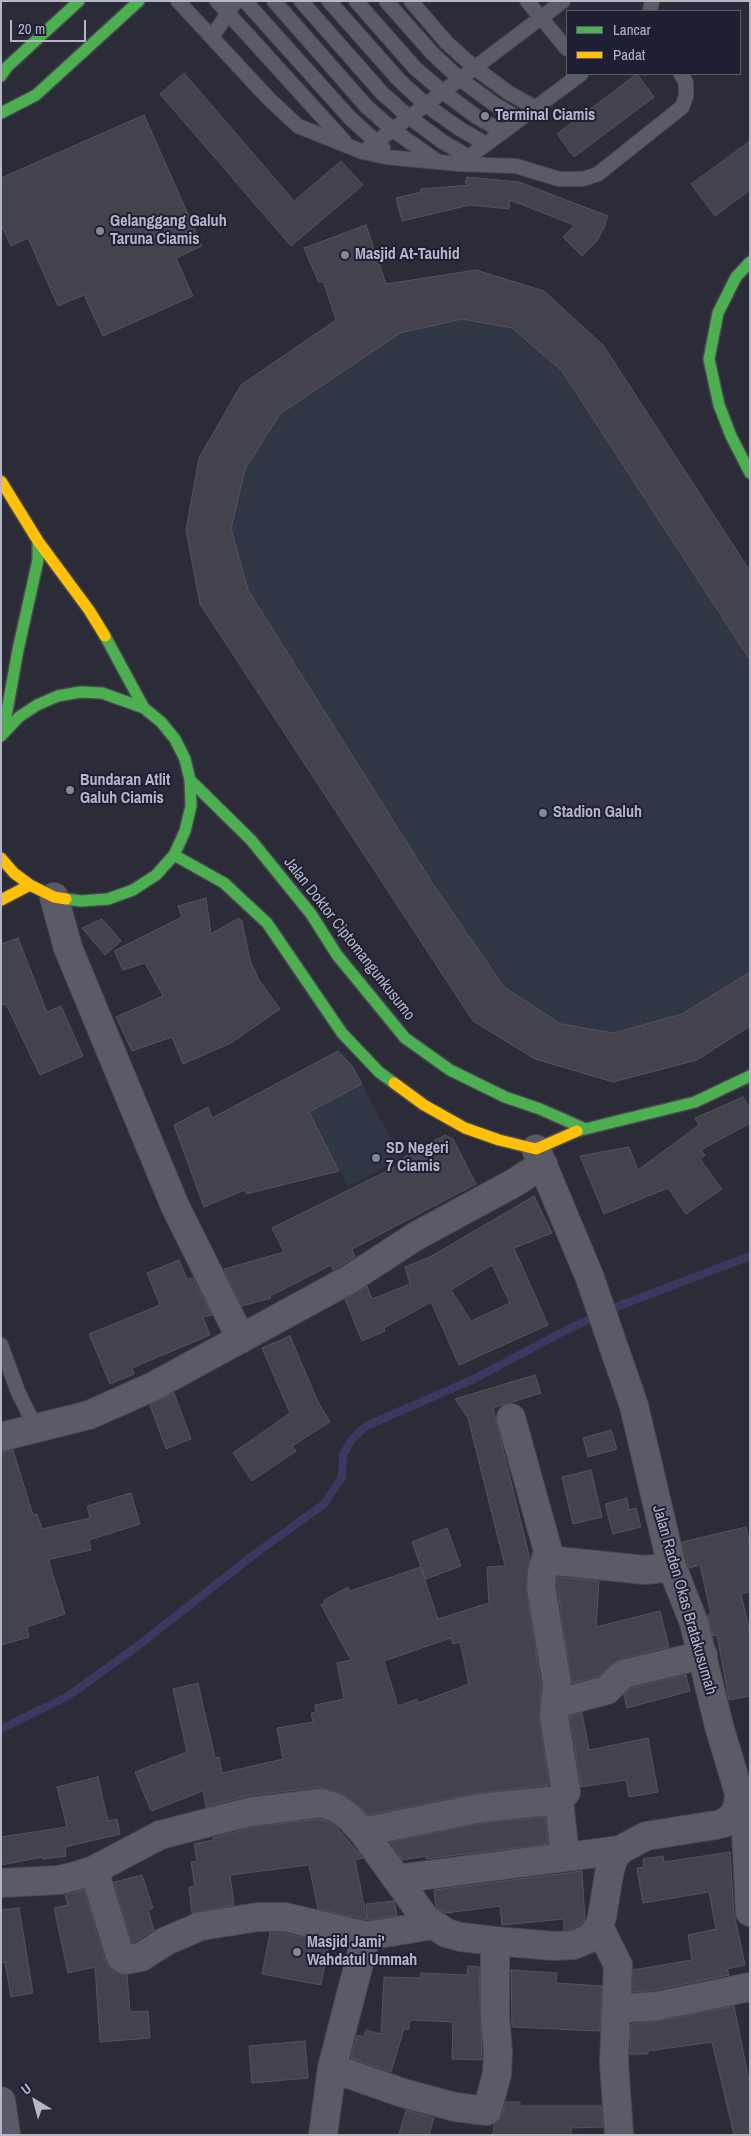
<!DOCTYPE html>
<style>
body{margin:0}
#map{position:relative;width:751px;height:2136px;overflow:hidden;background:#2c2c38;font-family:"Archivo Narrow",sans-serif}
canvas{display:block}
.frame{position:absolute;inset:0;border:2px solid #b6b6c9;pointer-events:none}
.legend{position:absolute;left:566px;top:10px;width:175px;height:65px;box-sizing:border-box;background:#1f1f33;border:1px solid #5b5b6f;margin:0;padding:6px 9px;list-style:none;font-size:15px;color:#b6b6c9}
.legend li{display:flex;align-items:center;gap:10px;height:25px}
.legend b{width:25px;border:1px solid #5b5b6f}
.north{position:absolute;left:10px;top:2076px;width:50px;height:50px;-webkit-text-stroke:4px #1f1f33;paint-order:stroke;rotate:323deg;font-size:14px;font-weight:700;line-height:20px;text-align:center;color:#b6b6c9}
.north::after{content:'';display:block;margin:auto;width:18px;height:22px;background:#b6b6c9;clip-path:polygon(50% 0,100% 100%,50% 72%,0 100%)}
.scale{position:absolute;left:10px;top:20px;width:76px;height:22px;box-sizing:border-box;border:2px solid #b6b6c9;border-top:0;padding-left:6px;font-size:15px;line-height:18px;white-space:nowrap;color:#b6b6c9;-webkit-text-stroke:4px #1f1f33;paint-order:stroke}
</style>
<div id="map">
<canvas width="751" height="2136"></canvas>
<div class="frame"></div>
<ul class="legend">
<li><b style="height:6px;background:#4caf50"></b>Lancar</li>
<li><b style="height:6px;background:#ffc107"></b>Padat</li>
</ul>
<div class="north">U</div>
<div class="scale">20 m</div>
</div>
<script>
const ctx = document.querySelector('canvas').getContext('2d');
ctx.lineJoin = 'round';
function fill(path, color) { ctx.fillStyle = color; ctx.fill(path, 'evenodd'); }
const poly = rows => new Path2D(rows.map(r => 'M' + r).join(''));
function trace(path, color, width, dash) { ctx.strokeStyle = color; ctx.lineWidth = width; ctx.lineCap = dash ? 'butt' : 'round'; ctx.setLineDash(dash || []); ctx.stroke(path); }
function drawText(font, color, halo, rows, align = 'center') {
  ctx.font = font + ' "Archivo Narrow",sans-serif'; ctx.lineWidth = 4; ctx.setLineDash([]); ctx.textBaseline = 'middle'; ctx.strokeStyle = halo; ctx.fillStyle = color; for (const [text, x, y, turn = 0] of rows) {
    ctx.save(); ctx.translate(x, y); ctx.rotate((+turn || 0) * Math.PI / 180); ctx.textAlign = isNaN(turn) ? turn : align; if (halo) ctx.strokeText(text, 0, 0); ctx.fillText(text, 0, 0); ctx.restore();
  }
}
const green = poly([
 [476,270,544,291,603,345,750,571,750,1026,697,1060,613,1082,535,1059,200,604,186,530,199,458,241,385,391,283],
 [362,1084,401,1158,348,1187,309,1112]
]);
const stream = poly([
 [1,1729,68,1696,135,1648,256,1553,324,1504,342,1477,343,1455,352,1439,366,1426,474,1379,568,1329,624,1304,750,1256]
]);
const building = poly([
 [184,73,294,201,341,161,363,185,291,246,160,94,184,73],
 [637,74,654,97,574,157,557,134,637,74],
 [144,115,202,246,176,258,193,296,103,336,84,295,58,306,28,238,11,246,1,225,1,178,144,115],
 [750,141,750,190,715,216,691,184,750,141],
 [467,177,519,182,608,216,605,223,606,224,597,241,582,256,563,237,574,225,510,200,509,209,470,205,402,221,396,198,421,192,421,189,470,185,465,183,467,177],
 [366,225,386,284,476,270,544,291,603,345,750,571,750,660,562,371,512,328,462,319,400,333,280,414,245,469,231,529,248,590,433,884,504,987,561,1024,614,1033,682,1014,750,972,750,1026,697,1060,613,1082,535,1059,473,1021,200,604,186,530,199,458,241,385,336,320,323,281,319,283,304,248,366,225],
 [206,898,211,934,239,918,242,921,250,960,259,980,280,1009,231,1043,183,1064,172,1037,132,1051,116,1017,163,996,145,963,123,970,114,951,182,917,178,906,206,898],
 [102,919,121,941,105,955,82,928,102,919],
 [18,938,47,1012,61,1006,83,1056,40,1075,6,1004,1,1005,1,944,18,938],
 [338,1051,352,1066,362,1084,309,1112,339,1171,246,1194,245,1190,204,1207,174,1125,208,1107,212,1118,338,1051],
 [743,1097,750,1109,750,1123,701,1150,705,1155,700,1159,722,1189,686,1214,668,1188,604,1214,580,1156,629,1147,638,1170,699,1125,695,1118,743,1097],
 [445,1135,453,1139,476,1184,352,1249,355,1257,333,1270,331,1265,270,1296,271,1298,242,1306,224,1269,284,1252,272,1228,399,1165,397,1161,445,1135],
 [534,1196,552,1233,514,1248,548,1325,459,1365,431,1302,384,1328,385,1331,362,1341,345,1299,367,1286,372,1299,410,1284,405,1267,430,1257,534,1196],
 [492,1265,510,1303,471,1321,451,1290,492,1265],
 [179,1260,187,1279,193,1278,212,1315,203,1317,210,1335,132,1368,134,1374,110,1384,89,1334,160,1305,147,1273,179,1260],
 [290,1336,318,1402,330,1422,292,1446,296,1451,252,1481,233,1453,290,1413,262,1348,290,1336],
 [535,1375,541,1393,493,1408,530,1559,526,1589,541,1685,539,1718,549,1785,477,1793,368,1815,346,1795,320,1787,247,1796,206,1807,203,1791,151,1811,135,1772,187,1752,173,1689,198,1683,215,1758,219,1757,222,1773,283,1759,277,1728,313,1722,311,1713,316,1712,315,1705,344,1699,337,1663,351,1660,321,1605,325,1602,324,1600,348,1587,350,1591,421,1567,412,1542,447,1528,461,1566,426,1579,421,1568,438,1619,489,1603,487,1567,505,1566,468,1418,455,1399,535,1375],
 [451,1638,453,1644,460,1642,469,1684,418,1703,417,1699,398,1706,384,1661,451,1638],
 [174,1393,191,1439,166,1449,150,1405,174,1393],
 [611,1430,617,1449,588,1457,583,1438,611,1430],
 [13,1450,33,1515,37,1514,42,1529,90,1518,87,1506,131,1493,140,1524,89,1540,91,1550,51,1559,49,1562,65,1614,27,1627,29,1637,1,1645,1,1452,13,1450],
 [591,1470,602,1517,573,1524,562,1477,591,1470],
 [627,1498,629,1510,636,1508,641,1527,613,1534,605,1504,627,1498],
 [746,1527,750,1544,750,1592,741,1594,750,1633,750,1696,729,1700,717,1635,713,1636,708,1615,711,1614,700,1565,689,1568,682,1542,746,1527],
 [557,1577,599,1581,596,1627,660,1611,669,1647,619,1659,599,1676,572,1683,557,1586,557,1577],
 [686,1675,690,1691,627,1708,624,1695,631,1688,686,1675],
 [582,1713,589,1750,648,1738,658,1792,629,1797,626,1780,581,1787,570,1716,582,1713],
 [98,1777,108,1821,117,1819,120,1834,65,1847,66,1856,43,1859,43,1857,1,1865,1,1837,67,1827,57,1787,98,1777],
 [545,1817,548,1844,426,1859,426,1856,402,1860,390,1842,482,1823,545,1817],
 [320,1819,330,1822,339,1830,363,1858,355,1860,367,1920,318,1909,309,1865,230,1875,234,1905,192,1913,189,1887,195,1886,191,1862,197,1861,194,1844,213,1840,213,1838,252,1827,320,1819],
 [730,1852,734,1913,745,1965,727,1969,729,1975,655,1990,633,1992,633,1970,692,1960,688,1935,716,1929,709,1892,643,1903,637,1868,644,1867,643,1859,663,1856,664,1862,730,1852],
 [582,1871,585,1920,580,1925,570,1930,564,1930,564,1919,502,1925,500,1906,445,1913,436,1907,434,1890,582,1871],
 [142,1875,153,1908,148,1910,154,1930,132,1943,114,1882,142,1875],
 [84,1890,105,1961,115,1972,127,1975,130,2012,148,2011,150,2038,100,2042,95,1967,68,1973,54,1908,68,1905,65,1895,84,1890],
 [394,1901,397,1915,368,1920,366,1904,394,1901],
 [19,1908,33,1993,11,1997,5,1962,1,1963,1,1910,19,1908],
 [270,1933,283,1933,329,1943,321,1985,262,1974,270,1933],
 [468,1966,479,1967,482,2060,452,2059,453,2022,412,2020,409,2022,409,2029,404,2029,391,2072,351,2058,357,2035,364,2037,366,2030,381,2034,384,1977,420,1978,421,1973,467,1975,468,1966],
 [511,1970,557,1973,556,1983,602,1986,600,2031,512,2027,511,1970],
 [734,2006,750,2086,750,2135,734,2135,712,2042,648,2051,648,2054,630,2054,631,2024,660,2021,734,2006],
 [305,2041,308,2078,252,2083,249,2046,305,2041],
 [506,2102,520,2102,520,2106,601,2106,603,2127,571,2128,572,2135,493,2135,494,2125,502,2115,506,2102],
 [406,2110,434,2118,429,2135,399,2135,406,2110]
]);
const lane = poly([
 [178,1,269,99,298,126,363,152,386,157,459,164,516,166,559,179,583,179,598,174,682,107,686,96,686,83,681,74],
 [217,1,344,141],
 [245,1,350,118,383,148],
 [274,1,366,106,393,130,437,161],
 [301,1,382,93,409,117,443,142,469,157],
 [329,1,399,80,426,105,460,129,486,144],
 [356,1,415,68,443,92,477,117,503,132],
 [386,1,433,54,460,79,494,104,520,119],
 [411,1,447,43,475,68,509,93,536,108],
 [527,1,567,49],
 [650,11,652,1],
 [212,37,236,1],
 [363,152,563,1],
 [462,162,581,74],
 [1,1345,18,1392,30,1416,32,1428]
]);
const street = poly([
 [54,897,68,948,175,1206,241,1339],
 [1,1437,89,1415,152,1387,350,1279,416,1236,514,1183,543,1164],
 [547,1560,645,1570,672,1567],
 [555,1704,607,1690,623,1674,703,1655],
 [559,1800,565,1857],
 [734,1815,746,1831,750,1912],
 [363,1832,480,1808,559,1800,566,1792,554,1716,557,1684,541,1587,542,1573,548,1551,511,1418],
 [94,1870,120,1956,125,1960,141,1957,166,1941,201,1926,258,1917,285,1917,366,1936],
 [397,1879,620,1850],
 [1,1883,59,1880,76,1876,94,1870,160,1835,249,1812,322,1803,337,1808,350,1818,363,1832,425,1918,446,1933,461,1937,495,1941,554,1946,574,1945,590,1938,599,1927,602,1917,609,1874,613,1859,620,1850,646,1836,716,1825,724,1823,734,1815,738,1805,739,1793,719,1726,694,1623,672,1567,634,1406,590,1278,536,1149],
 [599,1927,618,1965,614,2062,619,2135],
 [616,2009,657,2006,750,1987],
 [332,2068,403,2093,455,2107,487,2111,497,2074,498,2052,495,2017,495,1941],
 [1,2101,6,2135],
 [323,2135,332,2068,366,1936,433,1925]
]);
const fast = poly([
 [1,76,7,67,79,1],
 [1,113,36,95,139,1],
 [750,262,736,277,718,313,709,359,719,405,731,436,750,473],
 [105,636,144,708],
 [3,733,18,650,38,560,38,541],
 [1,736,19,717,37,705,58,696,80,692,102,693,144,708,161,722,175,739,185,759,190,780,191,806,185,831,174,855,156,875,133,890,108,899,81,901,66,899],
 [190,780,251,840,311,914,337,955,405,1038,450,1070,505,1097,540,1109,583,1128],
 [174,855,224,883,267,923,342,1033,379,1072,394,1083],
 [577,1131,695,1102,750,1076]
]);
const slow = poly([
 [1,481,38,541,89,610,105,636],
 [1,858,14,873,30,885,54,897,66,899],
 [1,900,30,885],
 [394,1083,424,1105,465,1128,499,1140,536,1149,577,1131]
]);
const markers = [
 [485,116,5,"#868696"],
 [100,231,5,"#868696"],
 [345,255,5,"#868696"],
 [70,790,5,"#868696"],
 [543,813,5,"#868696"],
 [376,1158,5,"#868696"],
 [297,1952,5,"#868696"]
];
const poiNames = [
 ["Terminal Ciamis",495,116],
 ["Gelanggang Galuh",110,222],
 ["Taruna Ciamis",110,240],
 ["Masjid At-Tauhid",355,255],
 ["Bundaran Atlit",80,781],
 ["Galuh Ciamis",80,799],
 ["Stadion Galuh",553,813],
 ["SD Negeri",386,1149],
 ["7 Ciamis",386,1167],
 ["Masjid Jami'",307,1943],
 ["Wahdatul Ummah",307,1961]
];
const streetNames = [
 ["Jalan Doktor Ciptomangunkusumo",349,939,52],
 ["Jalan Raden Okas Bratakusumah",684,1600,74]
];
fill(green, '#2f3744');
trace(stream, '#393a60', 8);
fill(building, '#43434e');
trace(building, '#54545f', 1);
trace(lane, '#484851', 16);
trace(street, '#484851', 30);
trace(fast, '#484851', 14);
trace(slow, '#484851', 14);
trace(lane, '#5b5b67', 14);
trace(street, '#5b5b67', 28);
trace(fast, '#4caf50', 11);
trace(slow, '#ffc107', 11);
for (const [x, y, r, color] of markers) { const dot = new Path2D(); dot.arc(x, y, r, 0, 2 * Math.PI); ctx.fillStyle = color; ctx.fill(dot); trace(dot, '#1f1f33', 2); }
drawText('bold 16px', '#b6b6c9', '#1f1f33', poiNames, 'left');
drawText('16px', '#b6b6c9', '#1f1f33', streetNames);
</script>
